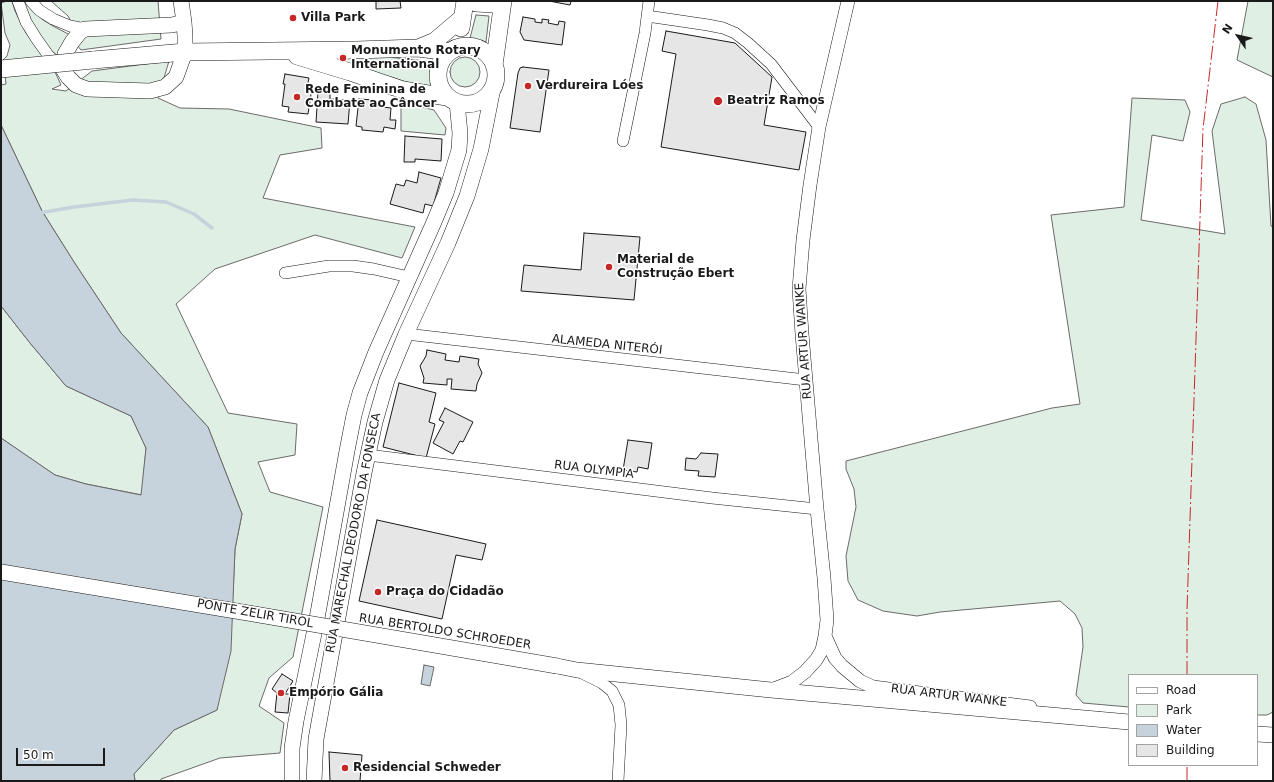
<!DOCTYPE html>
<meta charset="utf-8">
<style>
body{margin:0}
#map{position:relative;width:1274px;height:782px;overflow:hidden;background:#fff;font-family:"DejaVu Sans",sans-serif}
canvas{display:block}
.frame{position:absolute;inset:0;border:2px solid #1a1a1a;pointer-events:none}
.legend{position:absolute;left:1128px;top:674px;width:130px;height:92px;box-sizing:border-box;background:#fff;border:1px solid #a3a3a3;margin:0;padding:5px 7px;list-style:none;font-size:12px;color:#1a1a1a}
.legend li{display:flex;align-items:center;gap:8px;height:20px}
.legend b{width:20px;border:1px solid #a3a3a3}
.north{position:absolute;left:1218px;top:16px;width:40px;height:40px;-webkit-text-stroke:3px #fff;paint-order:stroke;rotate:304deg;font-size:11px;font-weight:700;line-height:16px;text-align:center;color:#1a1a1a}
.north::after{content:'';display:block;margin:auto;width:14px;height:18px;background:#1a1a1a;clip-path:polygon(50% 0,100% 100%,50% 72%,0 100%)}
.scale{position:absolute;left:16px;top:748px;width:89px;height:18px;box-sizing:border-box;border:2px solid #1a1a1a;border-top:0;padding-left:5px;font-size:12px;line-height:14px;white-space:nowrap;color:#1a1a1a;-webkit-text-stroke:3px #fff;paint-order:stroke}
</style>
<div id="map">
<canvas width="1274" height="782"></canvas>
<div class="frame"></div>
<ul class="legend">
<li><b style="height:5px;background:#fff"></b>Road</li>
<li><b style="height:11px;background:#e0efe3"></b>Park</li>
<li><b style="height:11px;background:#c6d2dc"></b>Water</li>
<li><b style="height:11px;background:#e6e6e6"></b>Building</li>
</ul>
<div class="north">N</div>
<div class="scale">50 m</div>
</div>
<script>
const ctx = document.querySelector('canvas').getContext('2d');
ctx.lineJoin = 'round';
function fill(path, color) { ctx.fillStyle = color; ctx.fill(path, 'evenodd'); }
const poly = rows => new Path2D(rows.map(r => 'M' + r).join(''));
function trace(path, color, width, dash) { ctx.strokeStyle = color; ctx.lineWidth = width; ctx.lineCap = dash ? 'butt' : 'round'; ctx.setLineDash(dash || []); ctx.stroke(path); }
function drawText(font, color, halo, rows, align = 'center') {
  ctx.font = font + ' "DejaVu Sans",sans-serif'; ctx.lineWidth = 3; ctx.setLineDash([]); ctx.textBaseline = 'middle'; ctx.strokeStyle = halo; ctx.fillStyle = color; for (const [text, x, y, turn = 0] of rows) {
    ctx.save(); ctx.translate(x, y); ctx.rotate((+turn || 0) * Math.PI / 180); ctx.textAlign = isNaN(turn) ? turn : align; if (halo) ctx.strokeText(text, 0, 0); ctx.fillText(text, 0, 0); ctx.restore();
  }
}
const green = poly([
 [7,1,12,1,15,11,26,33,56,74,61,85,52,89,66,91,92,71,169,61,158,98,180,108,229,109,321,128,322,148,280,155,263,198,415,227,402,258,315,235,215,269,176,304,228,413,297,424,295,455,258,462,270,492,323,507,293,657,269,678,259,706,284,723,280,753,220,758,161,779,161,781,135,781,134,774,174,730,217,710,233,594,235,549,242,514,208,427,121,333,74,262,42,211,1,125,1,85,6,84,3,60,7,56,10,45,5,33,1,3,7,1],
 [22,1,26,1,34,12,43,20,53,26,72,36,60,62,39,38,22,1],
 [51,1,158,1,161,39,81,50,76,44,76,31,68,16,51,1],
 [1248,1,1273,1,1273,77,1237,60,1248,1],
 [476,15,489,16,486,42,470,38,476,15],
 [368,55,436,62,434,68,433,81,435,87,413,84,328,58,368,55],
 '450 72a15 15 0 1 1 30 0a15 15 0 1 1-30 0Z',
 [1245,97,1256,104,1266,140,1271,226,1273,227,1273,712,1267,715,1257,715,1257,675,1129,675,1129,707,1083,703,1076,695,1083,647,1082,628,1075,614,1060,601,940,612,917,616,883,611,858,600,848,581,846,556,856,507,854,489,846,469,846,461,1052,408,1080,404,1051,215,1124,207,1132,98,1185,100,1190,112,1183,141,1152,135,1141,220,1225,234,1212,131,1221,104,1245,97],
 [401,102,434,110,446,128,445,135,401,131,401,102],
 [1,306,30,343,66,386,131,416,146,448,142,495,86,484,55,475,1,438,1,306]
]);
const water = poly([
 [1,125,42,211,74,262,121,333,208,427,242,514,235,549,231,651,217,710,174,730,134,774,135,781,1,781,1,438,55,475,86,484,141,495,146,448,131,416,66,386,30,343,1,306,1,125],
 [424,665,434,667,430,686,421,684,424,665]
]);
const stream = poly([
 [39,213,74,207,133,200,166,202,194,214,212,228]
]);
const building = poly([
 [376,1,400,1,401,8,376,9,376,1],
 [549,1,571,1,570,5,549,1],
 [523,17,535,19,535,22,542,23,542,19,549,20,548,23,558,25,559,21,565,22,562,45,524,40,520,32,523,17],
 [666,31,735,43,772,77,764,125,806,132,799,170,661,147,676,54,662,51,666,31],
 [523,67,549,70,540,132,510,128,518,73,520,68,523,67],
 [285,74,309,78,307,87,312,88,308,114,288,112,289,107,282,106,285,84,283,84,285,74],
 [318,92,330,92,330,99,350,100,348,124,316,122,318,92],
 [359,99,374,100,373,106,391,108,390,120,396,120,395,129,384,127,383,132,362,130,362,127,356,126,359,99],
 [405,136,442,139,441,161,415,159,415,162,404,162,405,136],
 [419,172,441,178,433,206,425,204,423,213,390,204,396,184,404,186,406,180,417,183,419,172],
 [584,233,640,237,634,300,521,291,524,265,581,270,584,233],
 [427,350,446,354,445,360,459,362,460,356,479,359,478,364,482,373,477,384,476,391,451,389,452,379,447,379,447,385,423,383,424,378,420,366,426,356,427,350],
 [399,383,436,393,429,422,435,424,426,458,383,447,399,383],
 [445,408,473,422,463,442,460,441,453,454,433,443,444,422,439,420,445,408],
 [628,440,652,443,648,469,638,467,637,472,623,470,628,440],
 [701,453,718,454,715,477,698,476,699,471,685,470,686,458,696,459,701,453],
 [377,520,486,544,482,560,456,555,442,619,359,601,377,520],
 [282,674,293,681,285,694,290,694,288,713,275,712,277,693,272,689,282,674],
 [329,752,362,755,360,781,330,781,329,752]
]);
const minor = poly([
 [18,1,26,22,36,38,48,55,59,65],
 [31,1,39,10,53,19,70,26,85,29],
 [647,16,708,25,723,28,735,33,748,43,771,64,819,127],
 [623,141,645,33,649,1],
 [285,273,329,266,353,266,374,269,409,277],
 [406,334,806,380],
 [368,455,712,498,817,509],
 [582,673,602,683,612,691,619,705,621,725,618,781]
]);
const tertiary = poly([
 [825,636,835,658,842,666,860,681,873,687,1030,707],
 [771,690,792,682,805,672,816,660,822,650,825,636,827,620,824,578,817,509,802,334,799,289,803,240,810,185,819,127,848,1]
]);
const secondary = poly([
 [181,1,184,22,185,36,185,52,176,77,165,87,150,91,87,89,76,85,68,77,63,69,65,54,72,42,80,32,85,29,172,25,184,22],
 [557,666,577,670,771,690,1129,722],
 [1257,734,1273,735],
 [292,781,292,748,296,721,316,624,347,451,354,415,360,393,376,352,434,222,446,193,459,150,460,133,457,103],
 [314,781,316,739,364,473,375,422,387,380,406,334,448,243,467,196,481,149,493,88]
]);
const primary = poly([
 [472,1,476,3,492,4,497,1],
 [461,28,465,1],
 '438 75a29 29 0 1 1 58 0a29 29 0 1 1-58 0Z',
 [418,48,435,41,462,18],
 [297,56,350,72,403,90,447,97],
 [93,60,185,52,356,50,418,48,449,52],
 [494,65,503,1]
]);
const secondaryBridge = poly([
 [1,572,254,614,557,666]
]);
const primaryBridge = poly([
 [1,69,93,60]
]);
const power = poly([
 [1187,675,1187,610,1203,129,1218,1],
 [1187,781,1187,765]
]);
const markers = [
 [293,18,4,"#c62828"],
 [343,58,4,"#c62828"],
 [528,86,4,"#c62828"],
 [297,97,4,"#c62828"],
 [718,101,5,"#c62828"],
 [609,267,4,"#c62828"],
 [378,592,4,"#c62828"],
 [281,693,4,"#c62828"],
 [345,768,4,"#c62828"]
];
const poiNames = [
 ["Villa Park",301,18],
 ["Monumento Rotary",351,51],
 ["International",351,65],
 ["Verdureira Lóes",536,86],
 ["Rede Feminina de",305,90],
 ["Combate ao Câncer",305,104],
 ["Beatriz Ramos",727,101],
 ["Material de",617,260],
 ["Construção Ebert",617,274],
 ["Praça do Cidadão",386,592],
 ["Empório Gália",289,693],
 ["Residencial Schweder",353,768]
];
const streetNames = [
 ["RUA ARTUR WANKE",804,341,-94],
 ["ALAMEDA NITERÓI",607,345,6],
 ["RUA OLYMPIA",594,470,7],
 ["RUA MARECHAL DEODORO DA FONSECA",354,533,-79],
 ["PONTE ZELIR TIROL",255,614,10],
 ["RUA BERTOLDO SCHROEDER",445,632,9],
 ["RUA ARTUR WANKE",949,696,7]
];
fill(green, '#e0efe3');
trace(green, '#6a6a6a', 1);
fill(water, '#c6d2dc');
trace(water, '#6a6a6a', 1);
trace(stream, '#c6d2dc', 3.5);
fill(building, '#e6e6e6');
trace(building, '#1a1a1a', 1);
trace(minor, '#1a1a1a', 12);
trace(tertiary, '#1a1a1a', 14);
trace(secondary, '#1a1a1a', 16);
trace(primary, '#1a1a1a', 18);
trace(minor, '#fff', 11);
trace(tertiary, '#fff', 13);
trace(secondary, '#fff', 15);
trace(primary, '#fff', 17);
trace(secondaryBridge, '#1a1a1a', 16, []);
trace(primaryBridge, '#1a1a1a', 18, []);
trace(secondaryBridge, '#fff', 15);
trace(primaryBridge, '#fff', 17);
trace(power, '#c62828', 1, [14, 3, 2, 3]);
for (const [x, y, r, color] of markers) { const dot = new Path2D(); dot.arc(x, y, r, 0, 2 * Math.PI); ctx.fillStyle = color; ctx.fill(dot); trace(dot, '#fff', 1.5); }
drawText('bold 12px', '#1a1a1a', '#fff', poiNames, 'left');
drawText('12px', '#1a1a1a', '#fff', streetNames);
</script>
